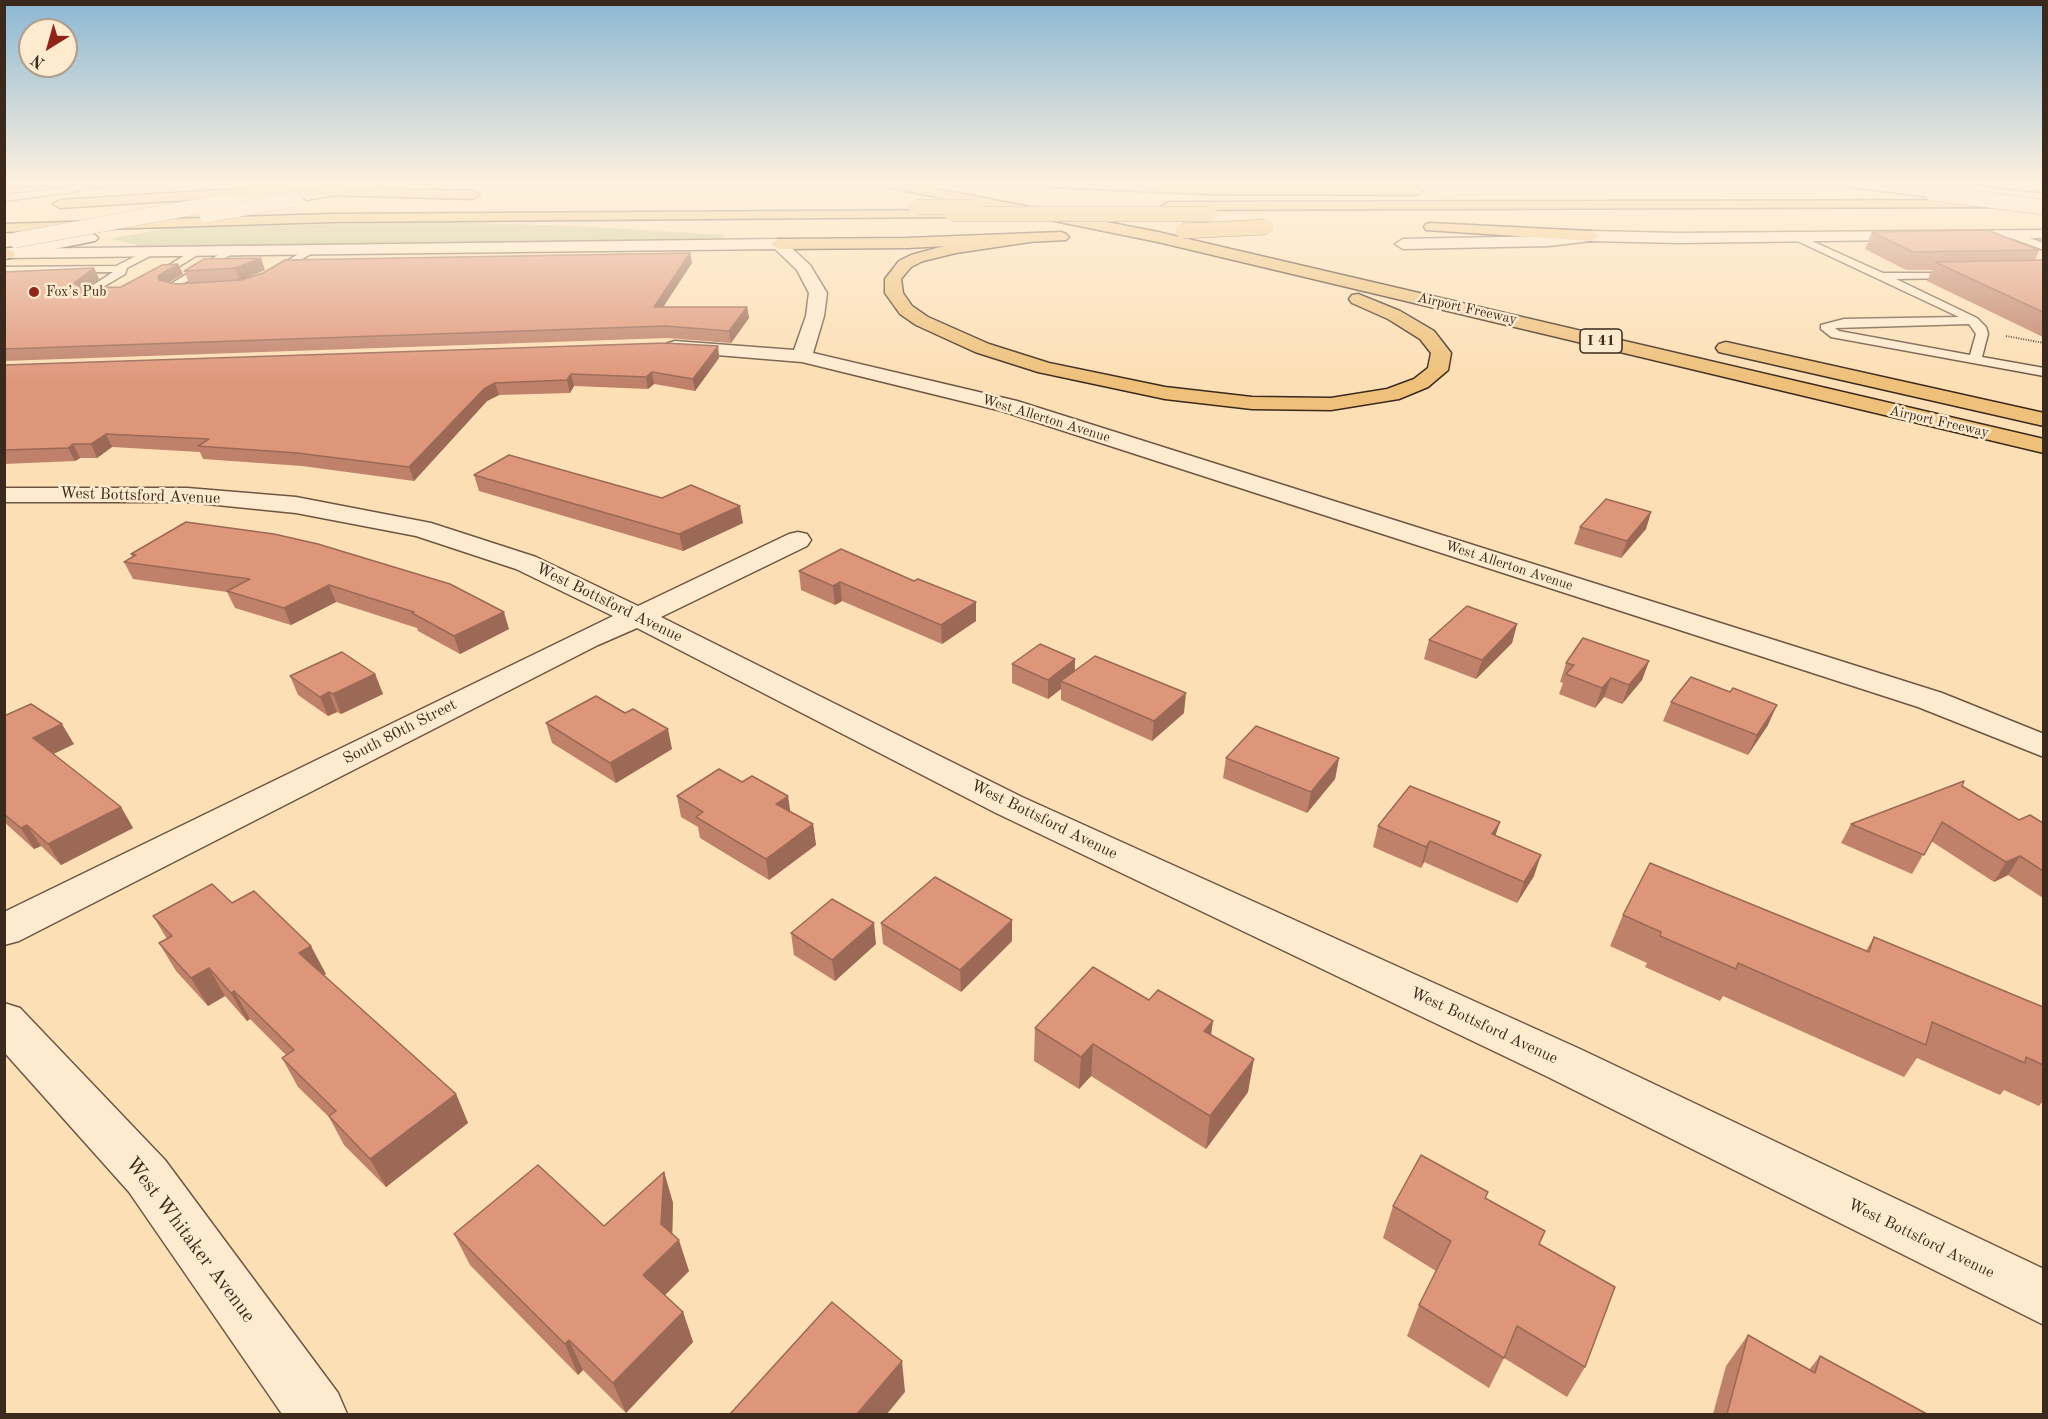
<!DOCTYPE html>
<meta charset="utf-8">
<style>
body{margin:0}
#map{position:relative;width:2048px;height:1419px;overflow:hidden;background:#fddfb5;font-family:"Old Standard TT",serif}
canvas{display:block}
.frame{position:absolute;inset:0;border:6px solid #3b291d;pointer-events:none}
.north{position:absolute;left:18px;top:18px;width:60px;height:60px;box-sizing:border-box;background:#feeacf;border:2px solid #b09d88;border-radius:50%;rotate:217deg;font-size:16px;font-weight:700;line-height:24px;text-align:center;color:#3b291d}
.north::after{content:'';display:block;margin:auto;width:21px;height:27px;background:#8f2418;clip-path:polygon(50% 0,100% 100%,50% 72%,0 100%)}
</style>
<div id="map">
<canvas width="2048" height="1419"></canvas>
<div class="frame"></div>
<div class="north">N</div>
</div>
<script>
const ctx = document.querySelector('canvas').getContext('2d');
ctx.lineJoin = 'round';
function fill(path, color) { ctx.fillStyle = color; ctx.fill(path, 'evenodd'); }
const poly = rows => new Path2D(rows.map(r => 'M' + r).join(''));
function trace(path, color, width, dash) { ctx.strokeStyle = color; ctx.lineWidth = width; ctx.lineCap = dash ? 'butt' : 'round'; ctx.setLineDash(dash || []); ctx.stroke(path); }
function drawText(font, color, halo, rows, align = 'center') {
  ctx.font = font + ' "Old Standard TT",serif'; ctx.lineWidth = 5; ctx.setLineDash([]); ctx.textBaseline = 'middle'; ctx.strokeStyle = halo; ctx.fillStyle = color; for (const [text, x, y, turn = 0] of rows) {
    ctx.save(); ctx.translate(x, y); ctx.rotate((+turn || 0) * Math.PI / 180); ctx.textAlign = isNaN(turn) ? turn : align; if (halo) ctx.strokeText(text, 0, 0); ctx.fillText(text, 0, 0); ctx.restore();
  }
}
const green = poly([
 [430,222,576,226,727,235,719,239,706,240,142,249,135,244,109,239,169,228]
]);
const path = poly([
 [2006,336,2044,343]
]);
const service = poly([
 [76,183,84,183,79,191,4,201,4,195,68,188,73,187,76,183],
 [433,183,449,183,435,188,431,185,433,183],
 [493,183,508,183,496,188,492,185,493,183],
 [2008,231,2044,243,2044,250,2005,236,2005,232,2008,231],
 [1794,233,1883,273,1960,273,1961,275,1956,278,1896,279,1977,318,1986,327,1988,334,1982,357,2044,368,2044,376,1831,337,1821,329,1821,325,1844,319,1959,317,1791,238,1789,236,1794,233],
 [1969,324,1976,334,1970,355,1839,331,1835,328,1969,324],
 [310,247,315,250,314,252,274,276,265,274,310,247],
 [150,249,155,252,154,254,127,268,125,274,98,290,109,292,110,294,105,297,86,296,81,293,113,272,4,273,4,267,116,266,150,249],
 [195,249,204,251,157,280,149,280,148,278,195,249],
 [228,249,237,251,181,285,191,287,191,291,169,291,164,288,228,249]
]);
const minor = poly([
 [2044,230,2044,238,1678,243,1591,241,1549,246,1403,249,1395,244,1403,239,1549,236,1591,231,1678,233,2044,230],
 [779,239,784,241,810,265,827,293,824,316,813,353,1017,401,1942,693,2044,734,2044,757,1918,707,1002,411,802,362,668,351,665,347,668,343,675,341,794,350,806,316,809,293,797,270,775,249,4,258,4,250,7,249,779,239],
 [4,488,187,488,296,497,431,523,536,557,638,606,789,534,798,532,807,534,811,540,807,546,661,617,1022,797,1580,1049,2044,1269,2044,1325,1548,1077,996,813,637,628,598,645,19,941,4,945,4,912,613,616,516,569,416,536,296,513,187,502,4,502,4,488],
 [4,1003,20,1008,165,1160,338,1393,347,1414,282,1414,129,1192,4,1052,4,1003]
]);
const secondary = poly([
 [302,183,329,183,323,187,228,205,221,201,228,197,302,183],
 [355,183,383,183,377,187,307,200,300,196,307,192,355,183],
 [1844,183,1883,183,1932,189,1939,193,1932,197,1850,187,1844,183],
 [1913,183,1952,183,2044,194,2044,202,1919,187,1913,183],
 [90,233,95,235,98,238,95,241,4,259,4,249,90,233]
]);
const primary = poly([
 [285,186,473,191,480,195,473,199,285,194,60,208,53,204,60,200,285,186],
 [2003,200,2008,201,2010,204,2008,207,1169,210,1162,206,1169,202,2003,200],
 [952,210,957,211,959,214,957,217,333,222,4,232,4,224,333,214,952,210],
 [1431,223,1591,231,1599,236,1591,241,1426,230,1424,227,1426,224,1431,223],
 [1061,232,1066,234,1069,237,1066,240,907,248,779,249,771,244,779,239,907,238,1061,232],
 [4,249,13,251,15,254,13,257,4,259,4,249]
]);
const motorway = poly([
 [881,183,907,183,1158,232,2044,439,2044,453,1158,242,887,187,881,183],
 [1044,183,1416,187,1423,191,1416,195,1205,194,1050,187,1044,183],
 [1025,234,1033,239,1030,242,956,253,923,261,911,267,901,279,903,293,912,306,928,317,989,344,1049,363,1165,387,1252,397,1331,398,1387,389,1414,379,1428,368,1431,353,1420,339,1388,319,1352,303,1349,299,1352,295,1358,294,1400,311,1434,331,1451,353,1448,370,1428,387,1399,399,1331,410,1252,409,1165,399,1038,372,975,352,916,325,900,314,885,293,885,279,899,261,911,255,955,243,1025,234],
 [1726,342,2044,413,2044,426,1719,352,1716,348,1719,344,1726,342]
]);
const secondaryBridge = poly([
 [1932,193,2044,207],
 [207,215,294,199],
 [16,240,228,201]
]);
const primaryBridge = poly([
 [916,207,975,207],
 [952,214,1210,214],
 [1183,231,1266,227]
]);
const wall = poly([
 [1872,232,2039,250,2035,260,2043,260,2043,337,1927,281,1932,270,1906,270,1865,249],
 [690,253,692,263,663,307,747,307,749,318,731,343,667,338,4,361,4,272,94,268,99,279,87,287,121,287,178,264,183,274,169,282,176,284,189,283,184,271,204,259,265,270,246,278],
 [718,346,719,358,695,391,654,384,648,389,574,386,570,393,499,395,487,401,414,481,302,466,203,459,200,452,112,447,97,458,80,458,75,461,4,464,4,365],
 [474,475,662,498,743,523,683,551,479,491],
 [1651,512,1646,529,1621,558,1574,544,1580,527],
 [186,522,509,629,460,654,418,631,417,628,336,602,291,625,235,608,227,592,133,579,124,562,132,557,131,554],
 [841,549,976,621,942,644,842,601,835,605,801,590,799,571],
 [1517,624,1512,643,1476,679,1424,659,1429,640],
 [1075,659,1075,671,1184,713,1152,741,1061,700,1061,689,1048,699,1012,683,1012,664],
 [1649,661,1642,680,1622,704,1604,697,1595,708,1559,694,1563,683,1560,682,1566,663],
 [375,674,383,694,341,714,337,712,328,716,298,695,290,676],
 [1671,702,1768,725,1748,755,1663,721],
 [4,716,74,744,53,754,121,807,133,828,61,865,41,846,34,849,4,822],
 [546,723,672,749,616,783,552,743],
 [1226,758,1339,758,1335,779,1307,813,1223,778],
 [1962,786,2019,820,2043,823,2043,898,2008,875,1994,882,1931,841,1912,874,1841,843,1851,824],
 [677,796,790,811,813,824,816,845,769,880,700,838,698,827,681,817],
 [1378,826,1495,836,1534,876,1517,903,1424,862,1421,868,1373,847],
 [232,903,326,974,323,975,456,1094,468,1123,386,1187,344,1145,329,1117,298,1087,282,1058,286,1055,250,1019,247,1021,225,996,208,1006,176,971,159,943,167,939,153,916],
 [1623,915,1866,951,1874,937,2043,1007,2043,1101,2039,1106,2004,1090,2000,1095,1917,1058,1904,1077,1723,996,1720,1001,1645,967,1647,963,1610,946],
 [881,923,1012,941,961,992,883,944],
 [791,933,876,944,835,981,794,955],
 [1149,1000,1213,1021,1211,1035,1248,1092,1206,1149,1091,1076,1079,1089,1034,1061,1035,1028],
 [664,1172,673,1203,672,1234,689,1271,665,1295,683,1312,693,1342,626,1413,583,1370,578,1375,470,1265,454,1234,604,1226],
 [1485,1198,1539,1244,1585,1367,1567,1397,1504,1358,1489,1388,1407,1336,1419,1305,1436,1271,1383,1238,1393,1206],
 [1748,1335,1809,1370,1820,1356,1927,1414,1713,1414,1726,1366]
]);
const shadedWall = poly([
 [4,183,72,183,68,186,4,191],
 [85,183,170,183,88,190],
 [690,253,692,263,656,318,654,307],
 [261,258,265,270,240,281,235,268],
 [178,264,183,274,163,286,159,280,158,276],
 [94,268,99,279,79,294,74,283],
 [747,307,749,318,731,343,729,331],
 [718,346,719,358,695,391,693,379],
 [652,372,654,384,648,389,646,377],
 [571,374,574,386,570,393,567,380],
 [495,383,499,395,487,401,414,481,409,467,484,389],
 [106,434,112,447,97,458,91,444],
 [73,444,80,458,75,461,68,448],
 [740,506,743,523,683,551,679,534],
 [1651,512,1646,529,1621,558,1627,541],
 [840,582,842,601,835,605,833,586],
 [329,585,336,602,291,625,284,608],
 [976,602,976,621,942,644,941,625],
 [504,612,509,629,460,654,454,636],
 [1517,624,1512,643,1476,679,1482,660],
 [1075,659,1074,678,1061,681,1061,689,1048,699,1048,680],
 [1649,661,1642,680,1622,704,1629,685],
 [375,674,383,694,341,714,333,694],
 [1611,678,1604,697,1595,708,1602,688],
 [329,692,337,712,328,716,320,697],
 [1186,693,1184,713,1152,741,1154,721],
 [1777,705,1768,725,1748,755,1757,735],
 [62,724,74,744,45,758,33,738],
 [668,729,672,749,616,783,610,763],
 [1339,758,1335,779,1307,813,1311,792],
 [788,796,791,816,776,804],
 [121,807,133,828,61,865,48,844],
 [1500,822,1493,843,1492,834],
 [813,824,816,845,769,880,766,859],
 [27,825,41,846,34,849,21,828],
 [1430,841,1424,862,1421,868,1426,847],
 [1541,855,1534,876,1517,903,1524,882],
 [2020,856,2008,875,1994,882,2006,862],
 [1012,920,1012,941,961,992,960,970],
 [874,923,876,944,835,981,832,960],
 [311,946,326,974,313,981,299,953],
 [209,968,225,996,208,1006,191,978],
 [234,991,250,1019,247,1021,231,993],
 [1213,1021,1208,1053,1204,1031],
 [1093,1044,1091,1076,1079,1089,1081,1057],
 [1254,1059,1248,1092,1206,1149,1210,1116],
 [456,1094,468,1123,386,1187,370,1159],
 [664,1172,673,1203,672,1248,679,1240,689,1271,654,1306,643,1275,661,1224],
 [683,1312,693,1342,626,1413,613,1383],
 [569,1340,583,1370,578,1375,565,1344],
 [902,1361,905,1392,887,1414,857,1414]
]);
const building = poly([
 [1987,230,2039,250,1913,252,1872,232,1987,230],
 [690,253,654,307,747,307,729,331,665,326,4,349,4,272,94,268,74,283,81,288,121,287,162,265,178,264,158,276,159,280,176,284,241,280,263,273,285,260,690,253],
 [261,258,235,268,184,271,204,259,261,258],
 [2043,260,2043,312,1935,262,2043,260],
 [665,343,718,346,693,379,652,372,646,377,571,374,567,380,495,383,484,389,409,467,297,453,198,446,209,439,106,434,91,444,73,444,68,448,4,450,4,365,665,343],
 [509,455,662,498,691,485,740,506,679,534,474,475,509,455],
 [1606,499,1651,512,1627,541,1580,527,1606,499],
 [186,522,274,534,318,544,450,584,504,612,454,636,412,613,414,612,329,585,284,608,227,591,250,579,124,562,136,555,131,554,186,522],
 [841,549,914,581,918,579,976,602,941,625,840,582,833,586,799,571,841,549],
 [1467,606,1517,624,1482,660,1429,640,1467,606],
 [1583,638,1649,661,1629,685,1611,678,1602,688,1566,674,1574,665,1566,663,1583,638],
 [1040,644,1075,659,1048,680,1012,664,1040,644],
 [342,652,375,674,333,694,329,692,320,697,290,676,342,652],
 [1095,656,1186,693,1154,721,1061,681,1095,656],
 [1691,677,1730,692,1733,688,1777,705,1757,735,1671,702,1691,677],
 [596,696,625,713,633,709,668,729,610,763,546,723,596,696],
 [31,704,62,724,33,738,121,807,48,844,27,825,21,828,4,814,4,716,31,704],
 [1256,726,1339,758,1311,792,1226,758,1256,726],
 [719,769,742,782,752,776,788,796,776,804,813,824,766,859,696,817,703,812,677,796,719,769],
 [1964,781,1962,786,2019,820,2030,815,2043,823,2043,871,2020,856,2006,862,1942,822,1924,855,1851,824,1964,781],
 [1410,786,1500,822,1492,834,1541,855,1524,882,1430,841,1426,847,1378,826,1410,786],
 [1650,863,1869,952,1874,937,2043,1007,2043,1065,2026,1057,2025,1063,1932,1022,1926,1045,1738,963,1736,969,1660,936,1661,932,1623,915,1650,863],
 [935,877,1012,920,960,970,881,923,935,877],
 [212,884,232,903,254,891,311,946,299,953,456,1094,370,1159,329,1116,336,1111,282,1058,294,1050,234,991,231,993,209,968,191,978,159,943,172,936,153,916,212,884],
 [832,899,874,923,832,960,791,933,832,899],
 [1093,967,1149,1000,1158,990,1213,1021,1204,1031,1254,1059,1210,1116,1093,1044,1081,1057,1035,1028,1093,967],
 [1421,1155,1488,1192,1485,1198,1545,1231,1539,1244,1615,1287,1585,1367,1517,1326,1504,1358,1419,1305,1451,1241,1393,1206,1421,1155],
 [538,1165,604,1226,664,1172,661,1224,679,1240,643,1275,683,1312,613,1383,569,1340,565,1344,454,1234,538,1165],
 [832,1302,902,1361,857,1414,730,1414,832,1302],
 [1748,1335,1815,1373,1820,1356,1927,1414,1727,1414,1748,1335]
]);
const markers = [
 [34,292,6,"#8f2418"]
];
const farPoinames = [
 ["Fox’s Pub",46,292]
];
const farStreetnames = [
 ["Airport Freeway",1467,309,13],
 ["West Allerton Avenue",1046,419,17],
 ["Airport Freeway",1939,422,13],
 ["West Allerton Avenue",1509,566,18]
];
const shields = [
 [1601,341,42]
];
const shieldNames = [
 ["I 41",1601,341]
];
const streetNames = [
 ["West Bottsford Avenue",140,496,2],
 ["West Bottsford Avenue",609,603,26],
 ["South 80th Street",400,732,-27],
 ["West Bottsford Avenue",1044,820,26],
 ["West Bottsford Avenue",1484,1026,25],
 ["West Bottsford Avenue",1921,1239,26]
];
const nearStreetnames = [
 ["West Whitaker Avenue",190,1240,53]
];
fill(green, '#c2c18c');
trace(service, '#6c5643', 3);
trace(minor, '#6c5643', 3);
trace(secondary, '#3b291d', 3);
trace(primary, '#3b291d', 3);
trace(motorway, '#3b291d', 3);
trace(path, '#3b291d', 2, [1, 1.5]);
fill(service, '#feeacf');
fill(minor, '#feeacf');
fill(secondary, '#feeacf');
fill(primary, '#eec07a');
fill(motorway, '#eec07a');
trace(secondaryBridge, '#3b291d', 16, []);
trace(primaryBridge, '#3b291d', 16, []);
trace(secondaryBridge, '#feeacf', 15);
trace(primaryBridge, '#eec07a', 15);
fill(wall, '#bf816a');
fill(shadedWall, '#9b6956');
fill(building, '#de967b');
trace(building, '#9b6956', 1.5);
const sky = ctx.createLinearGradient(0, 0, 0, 382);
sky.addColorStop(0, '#8bb7d3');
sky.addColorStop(0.48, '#fef1de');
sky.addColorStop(1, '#fef1de00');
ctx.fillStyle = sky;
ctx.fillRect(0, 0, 2048, 382);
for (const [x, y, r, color] of markers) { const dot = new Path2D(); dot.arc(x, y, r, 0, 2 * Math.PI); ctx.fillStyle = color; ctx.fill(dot); trace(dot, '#feeacf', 2); }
drawText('14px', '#3b291d', '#feeacf', farPoinames, 'left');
drawText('14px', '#3b291d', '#feeacf', farStreetnames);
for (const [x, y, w] of shields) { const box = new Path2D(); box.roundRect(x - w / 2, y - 12, w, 24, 4.5); ctx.fillStyle = '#feeacf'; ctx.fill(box); trace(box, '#3b291d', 1.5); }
drawText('bold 15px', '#3b291d', null, shieldNames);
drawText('16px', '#3b291d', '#feeacf', streetNames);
drawText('20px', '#3b291d', '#feeacf', nearStreetnames);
</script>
